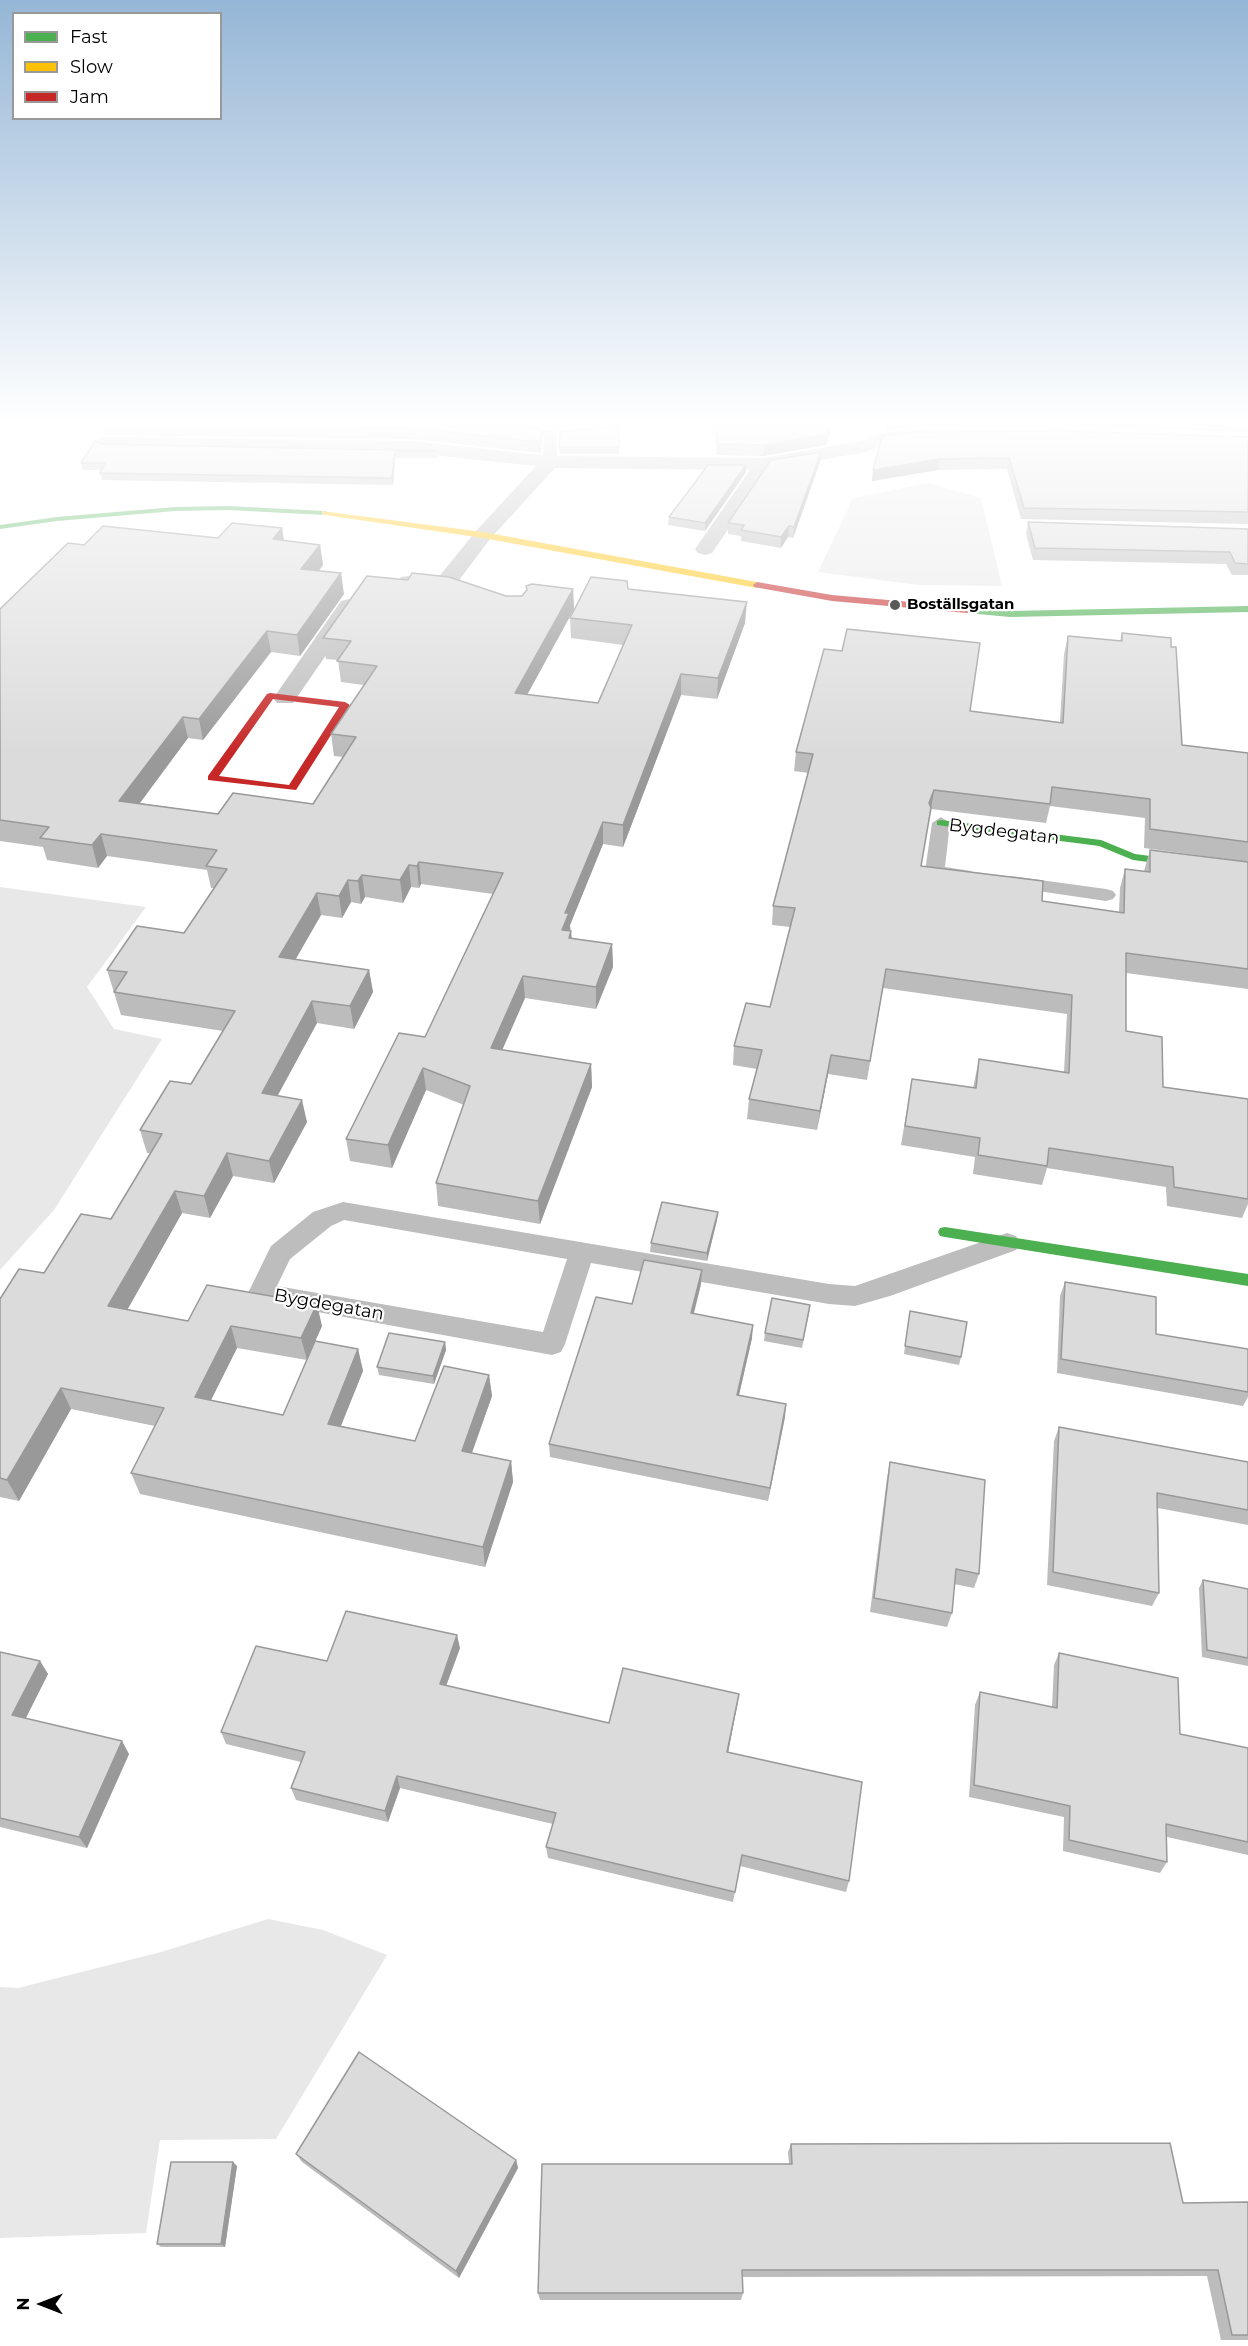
<!DOCTYPE html>
<meta charset="utf-8">
<style>
body{margin:0}
#map{position:relative;width:1248px;height:2346px;overflow:hidden;background:#fff;font-family:Montserrat,sans-serif}
canvas{display:block}
.legend{position:absolute;left:12px;top:12px;width:210px;height:108px;box-sizing:border-box;background:#fff;border:2px solid #999;margin:0;padding:8px 10px;list-style:none;font-size:18px;color:#000}
.legend li{display:flex;align-items:center;gap:12px;height:30px}
.legend b{width:30px;border:2px solid #999}
.north{position:absolute;left:12px;top:2274px;width:60px;height:60px;-webkit-text-stroke:4px #fff;paint-order:stroke;rotate:270deg;font-size:16px;font-weight:700;line-height:24px;text-align:center;color:#000}
.north::after{content:'';display:block;margin:auto;width:21px;height:27px;background:#000;clip-path:polygon(50% 0,100% 100%,50% 72%,0 100%)}
</style>
<div id="map">
<canvas width="1248" height="2346"></canvas>
<ul class="legend">
<li><b style="height:8px;background:#4caf50"></b>Fast</li>
<li><b style="height:8px;background:#ffc107"></b>Slow</li>
<li><b style="height:8px;background:#c62828"></b>Jam</li>
</ul>
<div class="north">N</div>
</div>
<script>
const ctx = document.querySelector('canvas').getContext('2d');
ctx.lineJoin = 'round';
function fill(path, color) { ctx.fillStyle = color; ctx.fill(path, 'evenodd'); }
const poly = rows => new Path2D(rows.map(r => 'M' + r).join(''));
function trace(path, color, width, dash) { ctx.strokeStyle = color; ctx.lineWidth = width; ctx.lineCap = dash ? 'butt' : 'round'; ctx.setLineDash(dash || []); ctx.stroke(path); }
function drawText(font, color, halo, rows, align = 'center') {
  ctx.font = font + ' Montserrat,sans-serif'; ctx.lineWidth = 4.5; ctx.setLineDash([]); ctx.textBaseline = 'middle'; ctx.strokeStyle = halo; ctx.fillStyle = color; for (const [text, x, y, turn = 0] of rows) {
    ctx.save(); ctx.translate(x, y); ctx.rotate((+turn || 0) * Math.PI / 180); ctx.textAlign = isNaN(turn) ? turn : align; if (halo) ctx.strokeText(text, 0, 0); ctx.fillText(text, 0, 0); ctx.restore();
  }
}
const green = poly([
 [929,483,981,498,1002,586,919,585,818,572,853,498],
 [0,887,146,907,87,987,114,1029,162,1039,54,1210,0,1270],
 [268,1919,323,1930,387,1955,276,2139,160,2140,146,2233,0,2238,0,1987,18,1988,161,1952]
]);
const lane = poly([
 [462,425,502,425,556,431,557,462,550,466,543,462,544,437,469,429,462,425],
 [941,817,950,823,945,867,971,871,974,875,971,879,964,881,935,877,925,871,932,823,941,817],
 [1011,876,1106,889,1113,891,1116,895,1113,899,1106,901,1004,886,1001,882,1004,878,1011,876],
 [343,1202,829,1284,855,1286,1007,1233,1016,1236,1020,1243,1016,1250,890,1296,855,1306,829,1304,591,1263,565,1344,561,1352,552,1355,252,1300,248,1293,271,1246,313,1212,343,1202],
 [344,1220,567,1259,543,1332,277,1286,290,1259,331,1226,344,1220]
]);
const street = poly([
 [1047,425,1065,425,1066,434,1057,440,1050,438,1047,425],
 [927,429,936,435,934,439,884,444,866,452,769,469,712,553,705,555,698,553,695,549,750,470,555,468,490,539,451,591,443,592,409,588,401,587,398,582,401,577,409,576,437,579,476,531,536,466,413,453,102,449,93,443,102,437,413,441,550,456,763,458,861,441,880,433,927,429],
 [349,599,357,601,360,606,293,703,277,703,273,698,277,693,341,601,349,599]
]);
const fast = poly([
 [228,506,325,511,329,513,325,515,228,510,175,511,57,521,0,529,0,525,57,517,175,507,228,506],
 [1248,606,1248,612,1010,617,967,613,963,610,967,607,1010,611,1248,606],
 [941,820,1101,840,1135,854,1248,869,1248,875,1133,860,1099,846,937,825,937,821,941,820],
 [945,1227,1248,1274,1248,1286,945,1237,940,1236,938,1232,940,1228,945,1227]
]);
const slow = poly([
 [322,511,483,532,757,582,761,585,757,588,483,538,325,515,322,515,322,511]
]);
const jam = poly([
 [757,582,832,595,967,607,971,610,967,613,832,601,754,587,753,585,757,582],
 [270,693,345,702,350,705,296,790,208,780,208,776,267,694,270,693],
 [273,699,339,707,289,785,219,776,273,699]
]);
const wall = poly([
 [102,425,508,425,542,439,541,453,413,439,105,435],
 [520,425,592,425,551,428],
 [618,425,619,454,560,454,559,447],
 [714,425,833,425,826,445,763,456,717,455],
 [887,425,1248,425,1248,432,1057,426,918,427,886,430],
 [882,437,1248,437,1248,524,1021,519,1007,469,938,470,872,481],
 [100,444,436,451,437,458,395,458,393,485,102,480,100,473,102,470,83,470,81,463],
 [821,452,820,462,793,538,788,537,781,548,741,541,741,536,728,534,728,523],
 [746,465,746,472,705,531,668,525,669,517],
 [1028,522,1248,529,1248,575,1232,575,1226,564,1033,560,1026,534],
 [282,528,284,541,320,545,323,565,319,571,344,594,300,656,271,652,203,740,188,738,140,803,218,814,313,804,344,757,334,756,331,734,364,685,341,682,338,660,326,659,323,638,506,596,522,596,526,590,526,586,573,589,574,609,527,695,598,703,623,645,571,638,570,618,628,589,745,623,717,699,681,695,623,847,603,844,570,925,572,938,612,944,613,967,596,1009,525,998,502,1050,591,1064,592,1087,540,1224,438,1206,436,1183,464,1105,426,1090,392,1168,350,1161,346,1139,425,1037,493,894,421,884,419,888,411,887,403,903,365,897,361,904,351,902,342,918,321,915,296,959,369,970,373,992,354,1029,317,1023,278,1095,307,1122,274,1183,233,1176,210,1218,182,1213,127,1310,188,1321,322,1326,315,1341,358,1349,363,1371,341,1426,415,1441,489,1375,492,1396,472,1453,511,1461,513,1482,485,1567,140,1494,131,1473,155,1426,71,1409,19,1501,0,1497,0,1299,44,1273,111,1219,151,1153,147,1153,140,1130,191,1084,223,1031,121,1015,107,970,184,933,214,888,211,888,207,870,107,856,98,868,47,860,43,847,0,841,0,609,84,545,218,538],
 [237,1348,307,1360,283,1415,211,1400],
 [1122,633,1171,647,1182,745,1248,753,1248,862,1144,848,1145,818,1050,806,1046,823,931,809,921,866,1042,901,1119,912,1120,888,1125,869,1144,871,1150,850,1248,862,1248,989,1126,973,1126,1031,1163,1087,1248,1099,1248,1204,1242,1218,1167,1206,1166,1187,1047,1168,1042,1185,973,1174,975,1157,901,1145,912,1079,973,1088,979,1059,1064,1072,1067,1014,883,988,867,1080,828,1074,817,1130,747,1119,749,1099,757,1069,733,1065,734,1046,770,1007,790,927,772,925,773,906,809,773,794,771,796,752,970,711,1060,722,1064,654,1068,636,1120,641],
 [718,1212,717,1220,707,1261,650,1252,651,1243],
 [702,1270,701,1284,694,1314,752,1338,739,1395,785,1417,768,1501,550,1457,549,1444,632,1304],
 [1065,1282,1156,1334,1248,1356,1248,1397,1243,1406,1057,1373,1060,1296],
 [910,1311,961,1357,959,1365,904,1354],
 [809,1313,802,1348,764,1341,765,1333],
 [445,1342,446,1350,434,1384,379,1375,377,1367],
 [1059,1427,1248,1462,1248,1525,1158,1508,1159,1593,1152,1606,1047,1585,1054,1441],
 [890,1462,979,1574,974,1588,954,1584,952,1613,947,1627,870,1612,887,1478],
 [1203,1580,1248,1589,1248,1666,1202,1657,1199,1588],
 [460,1648,446,1686,609,1723,739,1694,737,1706,728,1752,849,1881,846,1892,740,1866,733,1902,548,1858,546,1847,553,1824,400,1788,388,1822,296,1800,291,1788,301,1762,226,1744,221,1732,327,1661],
 [0,1652,40,1661,48,1674,25,1718,129,1754,87,1848,0,1827],
 [1059,1653,1180,1734,1248,1748,1248,1855,1167,1837,1167,1862,1160,1873,1063,1851,1064,1817,969,1797,975,1705,980,1692,1052,1707,1054,1665],
 [791,2144,1183,2203,1248,2202,1248,2340,1221,2340,1207,2276,742,2277,743,2293,741,2300,540,2300,538,2293,789,2164,788,2152],
 [296,2154,516,2160,518,2168,459,2278,302,2162],
 [237,2166,225,2247,161,2247,157,2244]
]);
const shadedWall = poly([
 [830,425,833,425,826,445,763,456,764,445],
 [887,425,918,425,918,427,886,430],
 [395,451,395,458,393,485,392,478],
 [821,452,820,462,793,538,794,527],
 [940,459,938,470,872,481,873,470],
 [746,465,746,472,705,531,705,523],
 [789,526,788,537,781,548,781,537],
 [282,528,285,548,273,539],
 [320,545,323,565,304,589,301,569],
 [341,573,344,594,300,656,297,635],
 [573,589,574,609,516,715,515,693],
 [747,602,745,623,717,699,718,678],
 [267,631,271,652,203,740,199,719],
 [681,674,681,695,623,847,623,825],
 [183,717,188,738,125,823,119,801],
 [934,790,931,809,929,803],
 [603,822,603,844,570,925,570,934,571,931,572,954,562,930,565,913],
 [101,834,107,856,98,868,92,845],
 [419,862,421,884,419,888,417,866],
 [409,865,411,887,403,903,400,880],
 [362,875,365,897,361,904,358,881],
 [348,880,351,902,342,918,339,896],
 [317,893,321,915,284,979,279,957],
 [612,944,613,967,596,1009,596,987],
 [369,970,373,992,354,1029,350,1006],
 [523,976,525,998,493,1071,491,1048],
 [312,1001,317,1023,267,1115,262,1093],
 [831,1055,828,1074,817,1130,820,1111],
 [591,1064,592,1087,540,1224,538,1201],
 [423,1068,426,1090,392,1168,388,1145],
 [302,1100,307,1122,274,1183,269,1161],
 [227,1153,233,1176,210,1218,204,1196],
 [175,1191,182,1213,117,1328,108,1306],
 [718,1212,717,1220,707,1261,707,1253],
 [702,1270,701,1284,690,1327,691,1313],
 [317,1304,322,1326,307,1360,301,1338],
 [753,1325,752,1338,736,1408,737,1395],
 [231,1326,237,1348,202,1418,195,1397],
 [445,1342,446,1350,434,1384,433,1376],
 [358,1349,363,1371,333,1445,328,1424],
 [489,1375,492,1396,465,1472,462,1451],
 [61,1388,71,1409,19,1501,7,1480],
 [786,1404,785,1417,768,1501,770,1488],
 [511,1461,513,1482,485,1567,483,1547],
 [457,1635,460,1648,442,1697,440,1684],
 [40,1661,48,1674,21,1728,12,1715],
 [739,1694,737,1706,726,1764,727,1752],
 [122,1741,129,1754,87,1848,79,1837],
 [397,1776,400,1788,388,1822,385,1811],
 [516,2160,518,2168,459,2278,456,2271],
 [233,2162,237,2166,225,2247,221,2244]
]);
const building = poly([
 [159,425,508,425,541,428,541,442,412,428,159,425],
 [618,425,619,447,559,447,560,432,618,425],
 [716,425,830,425,827,434,764,445,718,444,716,425],
 [1059,431,1248,437,1248,512,1024,508,1009,458,940,459,873,470,882,437,886,435,920,432,1059,431],
 [95,441,100,444,436,451,395,451,392,478,100,473,105,463,81,463,95,441],
 [821,452,794,527,789,526,781,537,741,530,744,525,728,523,771,460,821,452],
 [708,465,746,465,705,523,669,517,708,465],
 [1028,522,1248,529,1248,564,1235,563,1230,552,1035,548,1028,522],
 [232,523,282,528,273,539,320,545,301,569,341,573,297,635,267,631,199,719,183,717,119,801,218,814,233,793,313,804,356,737,331,734,377,666,337,661,351,641,323,638,367,576,408,580,412,573,449,577,506,596,522,596,527,590,526,586,532,584,573,589,515,693,598,703,632,625,570,618,591,577,627,581,628,589,747,602,718,678,681,674,623,825,603,822,565,913,569,913,562,930,571,931,569,938,612,944,596,987,523,976,491,1048,591,1064,538,1201,436,1183,470,1086,423,1068,388,1145,346,1139,399,1033,425,1037,503,873,419,862,417,866,409,865,400,880,362,875,358,881,348,880,339,896,317,893,279,957,369,970,350,1006,312,1001,262,1093,302,1100,269,1161,227,1153,204,1196,175,1191,108,1306,188,1321,207,1285,317,1304,301,1338,231,1326,195,1397,283,1415,315,1341,358,1349,328,1424,415,1441,444,1366,489,1375,462,1451,511,1461,483,1547,131,1473,164,1408,61,1388,7,1480,0,1478,0,1299,19,1269,44,1273,81,1214,111,1219,162,1134,140,1130,170,1081,191,1084,235,1011,114,992,127,972,107,970,137,926,184,933,227,869,206,866,217,850,101,834,92,845,40,838,49,827,0,820,0,609,68,543,84,545,103,526,218,538,232,523],
 [847,629,980,643,970,711,1063,723,1068,636,1122,641,1122,633,1171,638,1171,647,1176,647,1182,745,1248,753,1248,842,1150,829,1150,799,1052,787,1050,804,934,790,929,803,931,808,921,866,1043,881,1042,901,1124,913,1125,869,1150,872,1150,850,1248,862,1248,969,1126,953,1126,1031,1162,1037,1163,1087,1248,1099,1248,1199,1174,1187,1173,1167,1049,1148,1047,1166,978,1155,980,1138,905,1126,912,1079,976,1088,979,1059,1069,1073,1072,995,886,969,870,1061,831,1055,820,1111,749,1099,762,1050,734,1046,746,1003,770,1007,795,908,773,906,813,754,796,752,824,649,842,651,847,629],
 [662,1202,718,1212,707,1253,651,1243,662,1202],
 [644,1260,702,1270,691,1313,753,1325,737,1395,786,1404,770,1488,549,1444,596,1297,632,1304,644,1260],
 [1065,1282,1156,1297,1156,1334,1248,1349,1248,1392,1061,1359,1065,1282],
 [772,1298,810,1305,803,1340,765,1333,772,1298],
 [910,1311,967,1322,961,1357,905,1346,910,1311],
 [389,1333,445,1342,433,1376,377,1367,389,1333],
 [1059,1427,1248,1462,1248,1510,1157,1493,1159,1593,1053,1572,1059,1427],
 [890,1462,985,1480,979,1574,956,1569,952,1613,874,1598,890,1462],
 [1203,1580,1248,1589,1248,1658,1207,1650,1203,1580],
 [346,1611,457,1635,440,1684,609,1723,623,1668,739,1694,727,1752,862,1782,849,1881,742,1855,735,1892,546,1847,556,1813,397,1776,385,1811,291,1788,305,1752,221,1732,256,1646,327,1661,346,1611],
 [0,1652,40,1661,12,1715,122,1741,79,1837,0,1818,0,1652],
 [1059,1653,1178,1678,1180,1734,1248,1748,1248,1842,1166,1824,1167,1862,1069,1840,1070,1806,974,1785,980,1692,1057,1708,1059,1653],
 [359,2052,516,2160,456,2271,296,2154,359,2052],
 [1170,2143,1183,2203,1248,2202,1248,2335,1232,2335,1218,2270,742,2270,743,2293,538,2293,542,2164,792,2164,791,2144,1170,2143],
 [171,2162,233,2162,221,2244,157,2244,171,2162]
]);
const markers = [
 [895,605,6,"#595959"]
];
const farPoinames = [
 ["Boställsgatan",907,605]
];
const streetNames = [
 ["Bygdegatan",1004,832,7],
 ["Bygdegatan",329,1305,10]
];
fill(green, '#e8e8e8');
fill(lane, '#bdbdbd');
fill(street, '#bdbdbd');
fill(fast, '#4caf50');
fill(slow, '#ffc107');
fill(jam, '#c62828');
fill(wall, '#bcbcbc');
fill(shadedWall, '#999');
fill(building, '#dbdbdb');
trace(building, '#999', 1.5);
const sky = ctx.createLinearGradient(0, 0, 0, 753);
sky.addColorStop(0, '#95b6d6');
sky.addColorStop(0.56, '#fff');
sky.addColorStop(1, '#ffffff00');
ctx.fillStyle = sky;
ctx.fillRect(0, 0, 1248, 753);
for (const [x, y, r, color] of markers) { const dot = new Path2D(); dot.arc(x, y, r, 0, 2 * Math.PI); ctx.fillStyle = color; ctx.fill(dot); trace(dot, '#fff', 2); }
drawText('bold 15px', '#000', '#fff', farPoinames, 'left');
drawText('18px', '#000', '#fff', streetNames);
</script>
